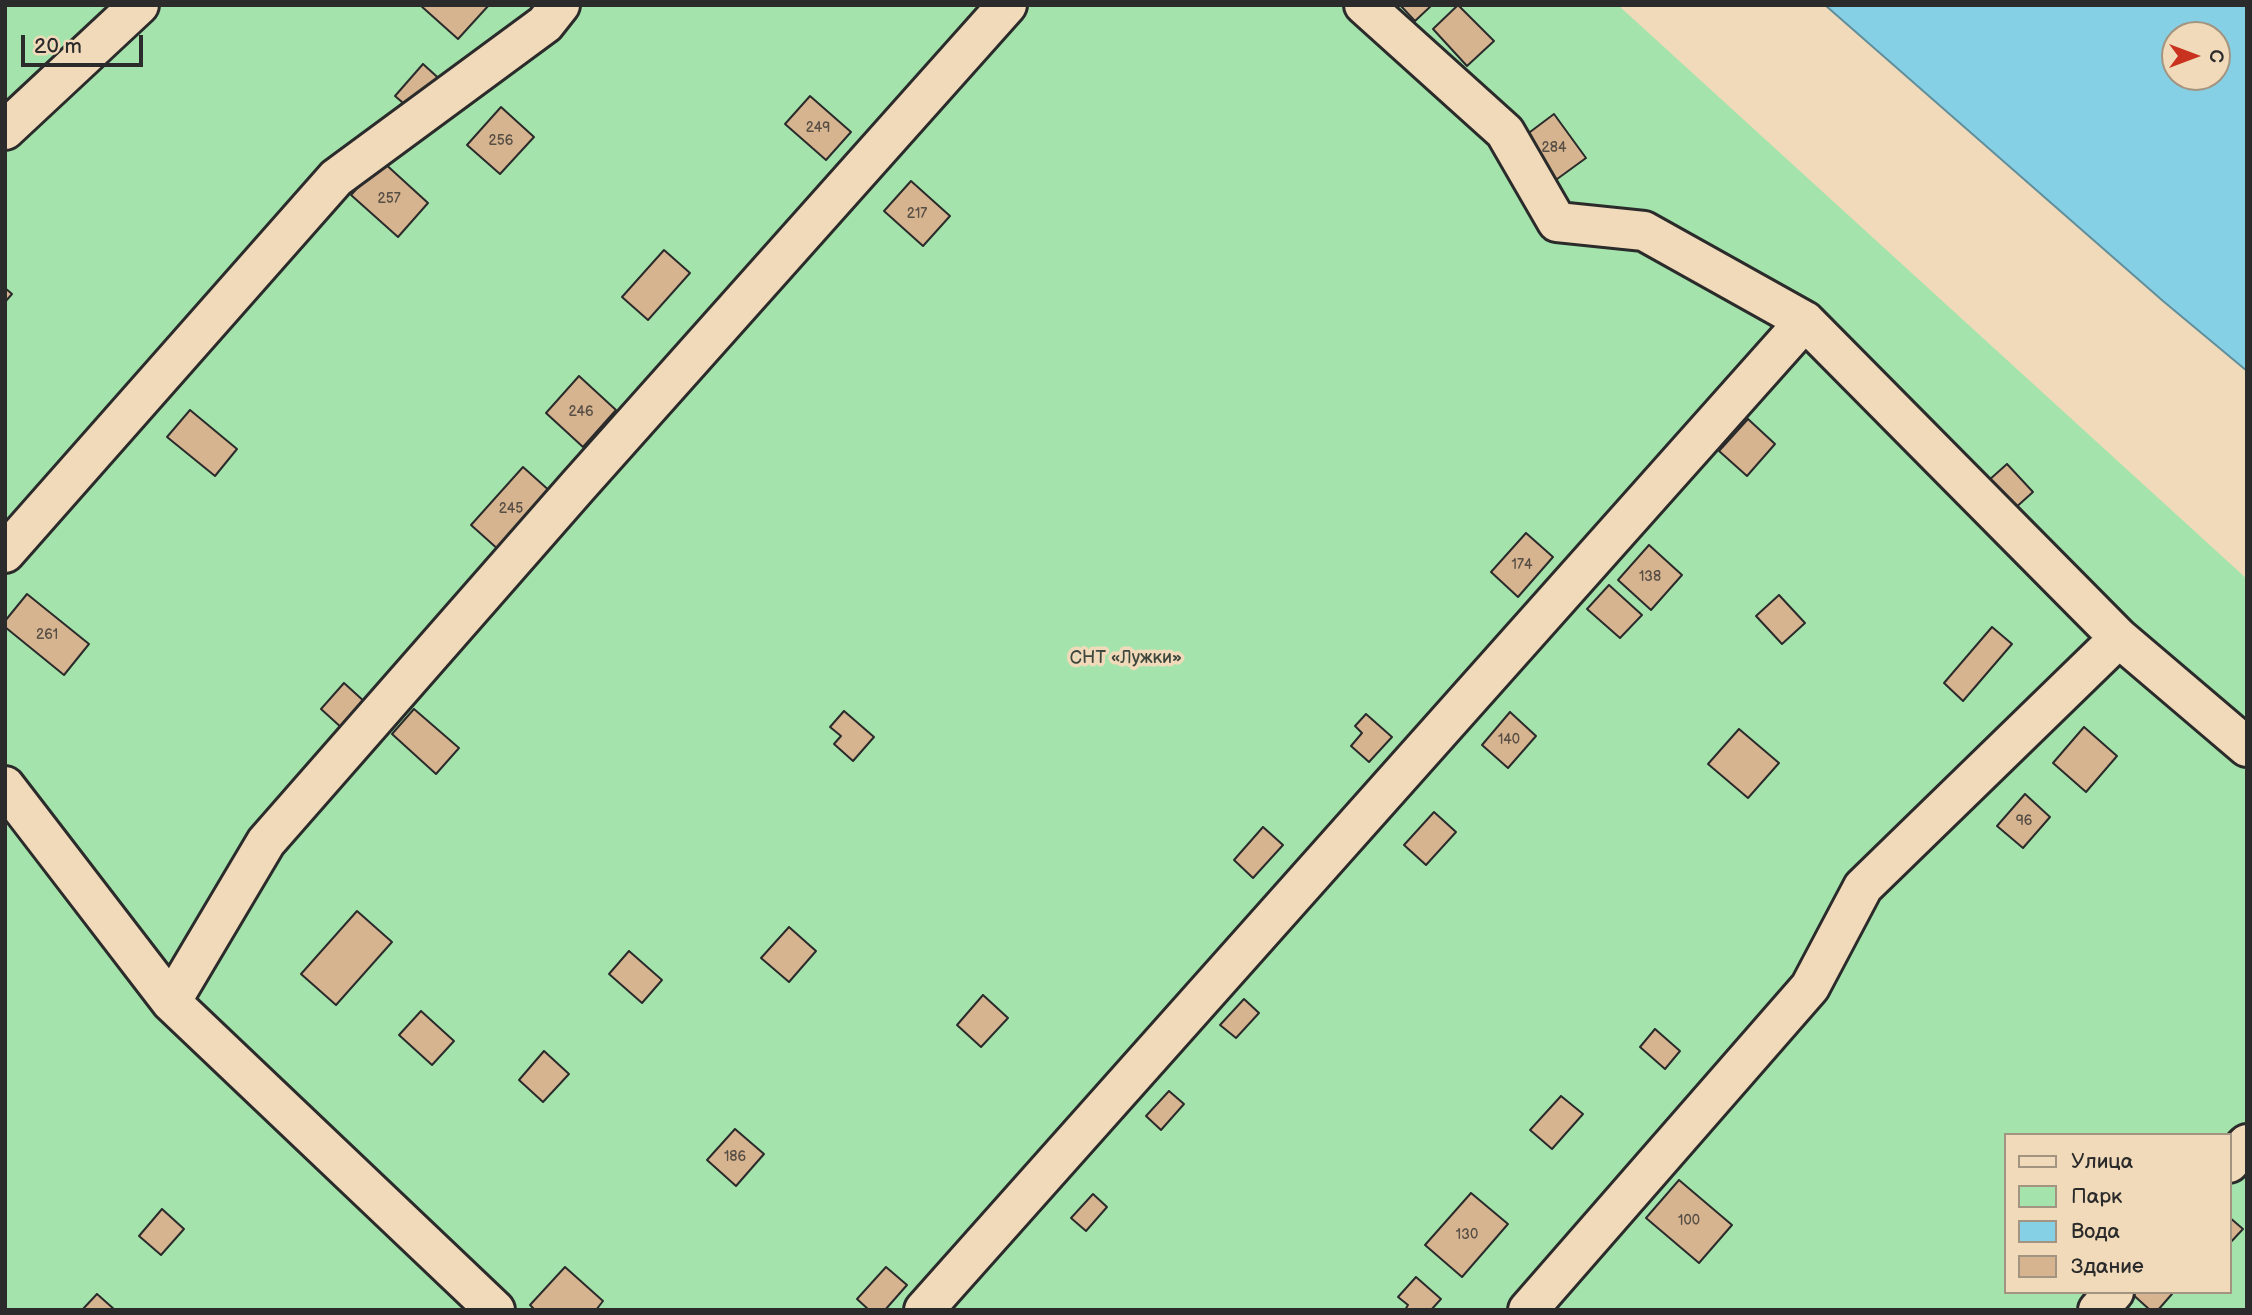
<!DOCTYPE html>
<meta charset="utf-8">
<style>
body{margin:0}
#map{position:relative;width:2252px;height:1315px;overflow:hidden;background:#f1dab9;font-family:"Balsamiq Sans",sans-serif}
canvas{display:block}
.frame{position:absolute;inset:0;border:7px solid #2b2b2b;pointer-events:none}
.legend{position:absolute;left:2004px;top:1133px;width:228px;height:161px;box-sizing:border-box;background:#f1dab9;border:2px solid #a29480;margin:0;padding:9px 12px;list-style:none;font-size:21px;color:#2b2b2b}
.legend li{display:flex;align-items:center;gap:14px;height:35px}
.legend b{width:35px;border:2px solid #a29480}
.north{position:absolute;left:2161px;top:21px;width:70px;height:70px;box-sizing:border-box;background:#f1dab9;border:2px solid #a29480;border-radius:50%;rotate:90deg;font-size:19px;font-weight:700;line-height:28px;text-align:center;color:#2b2b2b}
.north::after{content:'';display:block;margin:auto;width:24px;height:32px;background:#c8321e;clip-path:polygon(50% 0,100% 100%,50% 72%,0 100%)}
.scale{position:absolute;left:21px;top:35px;width:122px;height:32px;box-sizing:border-box;border:4px solid #2b2b2b;border-top:0;padding-left:9px;font-size:21px;line-height:24px;white-space:nowrap;color:#2b2b2b;-webkit-text-stroke:5px #f1dab9;paint-order:stroke}
</style>
<div id="map">
<canvas width="2252" height="1315"></canvas>
<div class="frame"></div>
<ul class="legend">
<li><b style="height:9px;background:#f1dab9"></b>Улица</li>
<li><b style="height:19px;background:#a4e4ac"></b>Парк</li>
<li><b style="height:19px;background:#85d0e5"></b>Вода</li>
<li><b style="height:19px;background:#d6b48f"></b>Здание</li>
</ul>
<div class="north">С</div>
<div class="scale">20 m</div>
</div>
<script>
const ctx = document.querySelector('canvas').getContext('2d');
ctx.lineJoin = 'round';
function fill(path, color) { ctx.fillStyle = color; ctx.fill(path, 'evenodd'); }
const poly = rows => new Path2D(rows.map(r => 'M' + r).join(''));
function trace(path, color, width, dash) { ctx.strokeStyle = color; ctx.lineWidth = width; ctx.lineCap = dash ? 'butt' : 'round'; ctx.setLineDash(dash || []); ctx.stroke(path); }
function drawText(font, color, halo, rows, align = 'center') {
  ctx.font = font + ' "Balsamiq Sans",sans-serif'; ctx.lineWidth = 7; ctx.setLineDash([]); ctx.textBaseline = 'middle'; ctx.strokeStyle = halo; ctx.fillStyle = color; for (const [text, x, y, turn = 0] of rows) {
    ctx.save(); ctx.translate(x, y); ctx.rotate((+turn || 0) * Math.PI / 180); ctx.textAlign = isNaN(turn) ? turn : align; if (halo) ctx.strokeText(text, 0, 0); ctx.fillText(text, 0, 0); ctx.restore();
  }
}
const green = poly([
 [5,5,1618,5,2247,579,2247,1310,5,1310],
 [2005,1135,2229,1135,2229,1292,2005,1292]
]);
const water = poly([
 [1825,5,2247,5,2247,371,2163,301,1825,5],
 [2175,35,2217,35,2217,77,2175,77,2175,35]
]);
const building = poly([
 [420,5,489,5,458,39,420,5],
 [1400,5,1432,5,1415,21,1400,5],
 [1458,5,1494,41,1467,66,1433,29,1458,5],
 [423,64,445,84,417,115,395,96,423,64],
 [810,96,851,132,826,160,785,124,810,96],
 [501,107,534,137,500,174,467,145,501,107],
 [1554,114,1586,158,1553,182,1522,138,1554,114],
 [382,161,428,203,398,237,351,195,382,161],
 [911,181,950,216,923,246,884,211,911,181],
 [664,250,690,273,648,320,622,297,664,250],
 [5,288,12,294,5,302,5,288],
 [579,376,616,410,583,447,546,413,579,376],
 [190,410,237,449,215,476,167,437,190,410],
 [1748,419,1775,444,1747,476,1719,451,1748,419],
 [2007,464,2033,492,2013,510,1988,481,2007,464],
 [523,467,552,493,500,551,471,525,523,467],
 [1526,533,1553,557,1518,597,1491,572,1526,533],
 [1649,545,1682,575,1651,610,1618,580,1649,545],
 [1609,585,1642,615,1620,638,1587,609,1609,585],
 [27,594,89,644,64,675,5,627,5,621,27,594],
 [1779,595,1805,623,1782,644,1756,616,1779,595],
 [1992,627,2012,644,1963,701,1944,683,1992,627],
 [344,683,366,703,343,729,321,709,344,683],
 [414,709,459,748,436,774,392,734,414,709],
 [844,711,874,737,853,761,834,744,841,736,830,727,844,711],
 [1510,712,1536,736,1508,768,1482,745,1510,712],
 [1366,714,1392,737,1369,762,1351,746,1362,733,1355,726,1366,714],
 [2084,727,2117,756,2086,792,2053,763,2084,727],
 [1739,729,1779,763,1748,798,1708,764,1739,729],
 [2025,794,2050,817,2023,848,1997,826,2025,794],
 [1434,812,1456,832,1426,865,1404,845,1434,812],
 [1263,827,1283,845,1253,878,1234,860,1263,827],
 [357,911,392,942,336,1005,301,974,357,911],
 [789,927,816,951,789,982,761,958,789,927],
 [629,951,662,980,642,1003,609,974,629,951],
 [983,995,1008,1018,981,1047,957,1025,983,995],
 [1244,999,1259,1013,1236,1038,1220,1025,1244,999],
 [421,1011,454,1041,432,1065,399,1035,421,1011],
 [1655,1029,1680,1051,1665,1069,1640,1047,1655,1029],
 [544,1051,569,1074,543,1102,519,1080,544,1051],
 [1169,1091,1184,1104,1161,1130,1146,1116,1169,1091],
 [1561,1096,1583,1114,1552,1149,1530,1130,1561,1096],
 [735,1129,764,1154,736,1186,707,1160,735,1129],
 [1679,1180,1732,1225,1699,1263,1646,1218,1679,1180],
 [1471,1193,1508,1224,1462,1277,1425,1245,1471,1193],
 [1093,1194,1107,1207,1086,1231,1071,1218,1093,1194],
 [162,1209,184,1229,161,1255,139,1236,162,1209],
 [2229,1217,2243,1229,2229,1244,2229,1217],
 [565,1267,603,1301,596,1310,535,1310,530,1305,565,1267],
 [886,1267,907,1285,885,1310,869,1310,857,1299,886,1267],
 [1416,1277,1441,1299,1431,1310,1405,1310,1408,1305,1398,1297,1416,1277],
 [2130,1292,2170,1292,2172,1294,2158,1310,2150,1310,2130,1292],
 [97,1294,115,1310,82,1310,97,1294]
]);
const minor = poly([
 [1364,5,1505,132,1557,222,1644,231,1805,321,2119,638,2247,747],
 [5,130,139,5],
 [5,553,336,178,545,24,560,5],
 [5,786,171,1002,495,1310],
 [171,1002,266,842,578,486,1007,5],
 [2229,1163,2247,1144],
 [924,1310,1805,321],
 [1528,1310,1810,987,1863,887,2119,638],
 [2098,1310,2114,1292]
]);
const numberNames = [
 ["249",818,128],
 ["256",501,141],
 ["284",1554,148],
 ["257",389,199],
 ["217",917,214],
 ["246",581,412],
 ["245",511,509],
 ["174",1522,565],
 ["138",1650,577],
 ["261",47,635],
 ["140",1509,740],
 ["96",2024,821],
 ["186",735,1157],
 ["100",1689,1221],
 ["130",1467,1235]
];
const parkNames = [
 ["СНТ «Лужки»",1126,658]
];
fill(green, '#a4e4ac');
fill(water, '#85d0e5');
trace(water, '#618e9b', 2);
fill(building, '#d6b48f');
trace(building, '#2b2b2b', 2);
trace(minor, '#2b2b2b', 44);
trace(minor, '#f1dab9', 38);
drawText('14px', '#564d44', null, numberNames);
drawText('18px', '#3d473e', '#f1dab9', parkNames);
</script>
